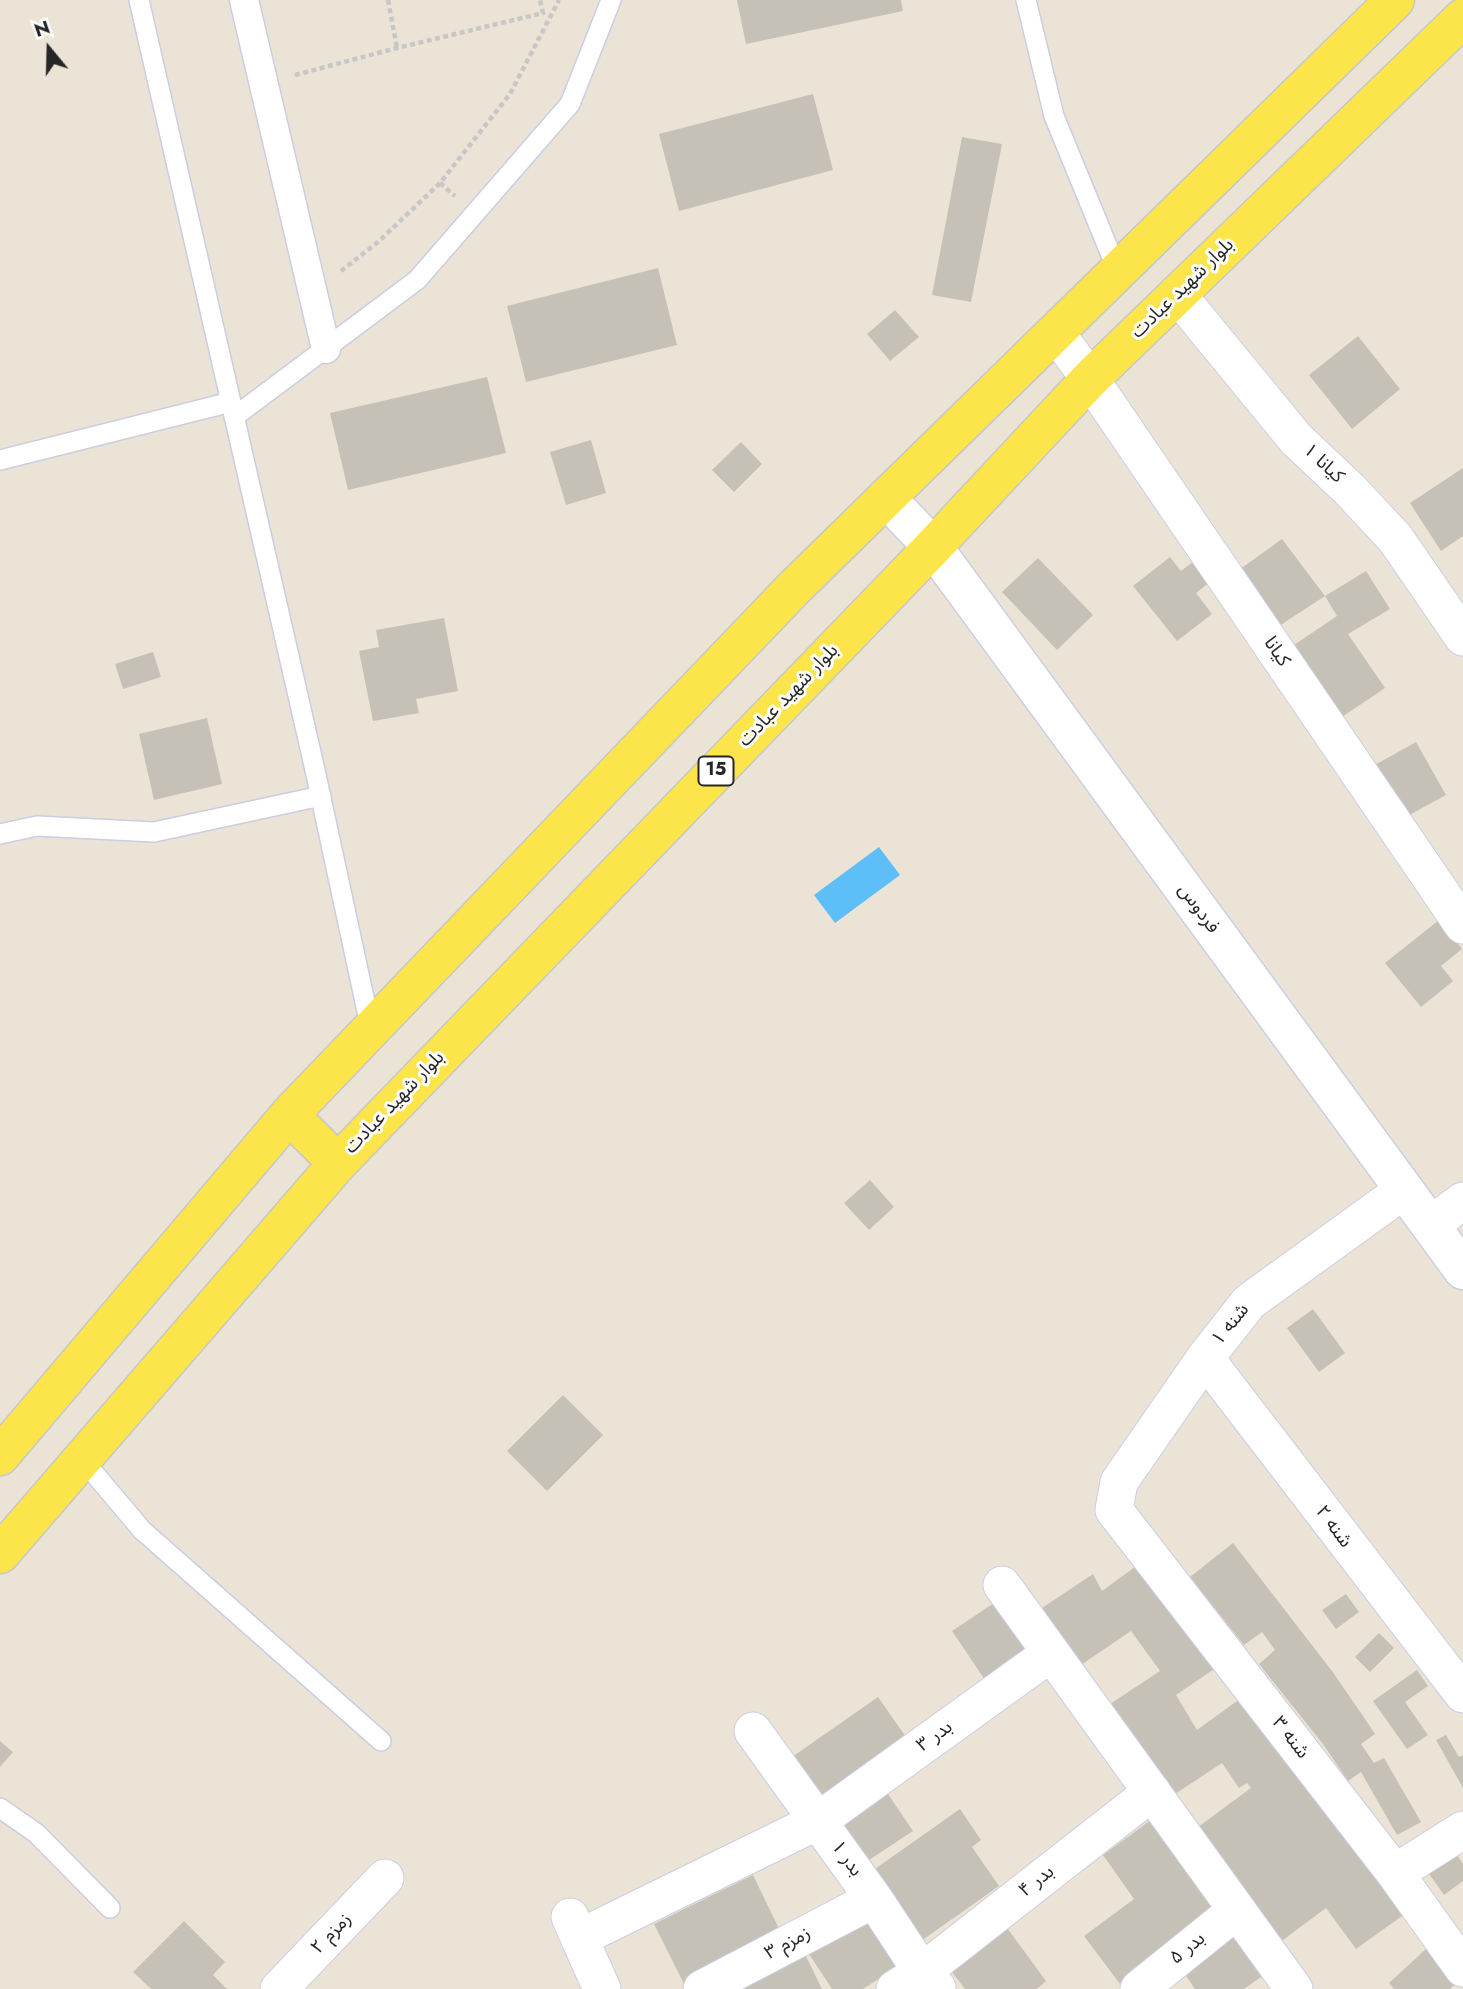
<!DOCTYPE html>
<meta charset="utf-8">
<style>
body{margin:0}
#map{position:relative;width:1463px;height:1989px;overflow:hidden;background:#ebe4d6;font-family:Jost,sans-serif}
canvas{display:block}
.north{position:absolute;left:14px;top:14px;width:70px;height:70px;-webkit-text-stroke:5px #fff;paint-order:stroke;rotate:341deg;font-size:19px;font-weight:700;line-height:28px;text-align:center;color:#262626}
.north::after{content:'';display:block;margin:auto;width:24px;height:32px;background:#262626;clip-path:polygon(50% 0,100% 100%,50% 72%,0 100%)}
</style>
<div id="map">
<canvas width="1463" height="1989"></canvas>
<div class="north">N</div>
</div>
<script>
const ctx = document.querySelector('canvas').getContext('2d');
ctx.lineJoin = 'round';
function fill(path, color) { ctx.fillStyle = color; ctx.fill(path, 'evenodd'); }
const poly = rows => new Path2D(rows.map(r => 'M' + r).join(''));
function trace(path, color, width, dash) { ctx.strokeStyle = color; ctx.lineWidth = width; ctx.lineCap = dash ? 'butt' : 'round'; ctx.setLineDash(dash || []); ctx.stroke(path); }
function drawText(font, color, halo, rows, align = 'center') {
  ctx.font = font + ' Jost,"Noto Sans Arabic",sans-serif'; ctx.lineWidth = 6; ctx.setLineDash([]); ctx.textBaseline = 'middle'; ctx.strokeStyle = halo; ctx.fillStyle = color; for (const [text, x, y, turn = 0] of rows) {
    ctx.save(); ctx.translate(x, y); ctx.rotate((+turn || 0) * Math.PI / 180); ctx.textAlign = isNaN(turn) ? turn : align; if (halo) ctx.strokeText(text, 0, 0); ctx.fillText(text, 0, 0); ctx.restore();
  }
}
const water = poly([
 [879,847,900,875,835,923,814,895]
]);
const building = poly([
 [737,0,901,0,903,11,746,44],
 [813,94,833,170,679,211,659,134],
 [962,137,1002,144,971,302,932,295],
 [658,268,677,345,526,382,507,306],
 [895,310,919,337,890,361,867,334],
 [1358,336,1400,389,1352,429,1309,375],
 [487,377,506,453,348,490,330,413],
 [591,440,606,493,566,505,550,452],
 [741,442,762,464,734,492,712,470],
 [1463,468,1463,536,1441,551,1410,503],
 [1282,539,1325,596,1366,571,1390,609,1348,634,1385,688,1339,719,1291,647,1337,616,1325,596,1276,628,1236,572],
 [1170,557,1181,571,1199,557,1215,578,1196,593,1212,614,1177,641,1133,586],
 [1038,558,1093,615,1057,650,1002,592],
 [444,618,458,691,416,699,419,713,373,721,359,651,379,647,376,630],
 [153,652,161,677,123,689,115,664],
 [207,718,222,784,154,800,139,734],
 [1416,742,1446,795,1402,819,1373,766],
 [1439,920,1462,949,1441,966,1453,981,1421,1007,1385,963],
 [870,1180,894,1207,869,1230,844,1203],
 [1313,1309,1345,1353,1319,1372,1287,1328],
 [563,1395,603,1435,547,1491,507,1451],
 [1233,1543,1332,1671,1363,1716,1375,1734,1361,1744,1374,1763,1384,1758,1421,1822,1397,1835,1361,1772,1348,1781,1323,1744,1259,1664,1275,1650,1262,1632,1244,1645,1190,1577],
 [1147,1558,1223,1663,1176,1695,1197,1730,1248,1693,1409,1911,1356,1949,1326,1908,1279,1943,1198,1827,1251,1788,1247,1783,1239,1788,1222,1763,1169,1798,1107,1706,1160,1671,1131,1631,1075,1669,1036,1612,1093,1574,1102,1591],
 [1346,1594,1359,1612,1336,1629,1322,1610],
 [997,1601,1030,1650,985,1680,952,1631],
 [1379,1633,1394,1648,1370,1672,1355,1657],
 [1417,1670,1428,1686,1405,1702,1428,1735,1407,1749,1373,1701],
 [878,1697,908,1740,822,1799,792,1757],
 [1446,1735,1459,1757,1463,1755,1463,1788,1436,1740],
 [0,1741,13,1752,0,1767],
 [888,1794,913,1831,866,1862,842,1825],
 [960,1809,981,1840,972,1847,999,1886,921,1941,872,1871],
 [1155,1817,1225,1915,1123,1988,1084,1936,1134,1899,1103,1855],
 [1455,1852,1463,1864,1463,1881,1444,1895,1427,1871],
 [753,1875,784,1939,686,1988,654,1924],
 [873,1912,906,1961,863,1989,832,1989,809,1954],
 [184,1921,225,1962,213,1975,227,1989,151,1989,133,1972],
 [1239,1923,1271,1970,1244,1989,1195,1989,1178,1964],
 [1005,1925,1046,1981,1037,1989,965,1989,948,1967],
 [1428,1947,1458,1981,1450,1989,1394,1989,1389,1983],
 [802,1948,822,1989,736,1989]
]);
const path = poly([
 [388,0,397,48],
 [295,75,397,48,543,13,540,0],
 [440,183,455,196],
 [341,271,378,242,440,183,510,94,559,0]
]);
const service = poly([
 [139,0,315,770,371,1030],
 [1026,0,1054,116,1118,272],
 [234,417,417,280,570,104,611,0],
 [0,460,231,402],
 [0,834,37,826,154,832,321,796],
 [82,1459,142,1530,381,1741],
 [0,1808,36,1833,110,1908]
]);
const pedestrian = poly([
 [244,0,326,349]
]);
const minor = poly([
 [1177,294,1296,439,1349,489,1395,538,1463,637],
 [1056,333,1090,379,1463,925],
 [1404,1190,1249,1302,1205,1358,1119,1482,1114,1510,1395,1873,1463,1968],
 [1430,1225,1463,1201],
 [1205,1358,1463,1694],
 [1002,1585,1294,1989],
 [753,1731,874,1899,922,1972,937,1988],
 [1395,1873,1463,1830],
 [570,1917,602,1989],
 [579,1938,818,1821,1051,1653],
 [279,1989,385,1878],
 [702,1989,874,1899],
 [895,1989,922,1972,1152,1792],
 [1139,1989,1237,1910]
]);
const tertiary = poly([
 [886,498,933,547,1463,1270]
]);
const primary = poly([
 [289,1115,338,1163],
 [0,1456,289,1115,794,588,1395,0],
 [0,1554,338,1163,933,547,1090,379,1463,18]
]);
const shields = [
 [716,771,35]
];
const shieldNames = [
 ["15",716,771]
];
const streetNames = [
 ["بلوار شهید عبادت",1183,289,-44],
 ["کیانا ۱",1323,464,43],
 ["کیانا",1276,652,56],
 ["بلوار شهید عبادت",789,696,-46],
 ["فردوس",1198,909,54],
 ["بلوار شهید عبادت",395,1103,-46],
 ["شنه ۱",1231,1325,-51],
 ["شنه ۲",1333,1527,53],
 ["بدر ۳",935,1737,-36],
 ["شنه ۳",1290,1738,52],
 ["بدر ۱",846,1859,54],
 ["بدر ۴",1037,1882,-38],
 ["زمزم ۲",332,1934,-46],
 ["زمزم ۳",788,1944,-28],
 ["بدر ۵",1188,1949,-39]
];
fill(water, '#5ebef8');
fill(building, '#c6c1b6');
trace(service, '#cbcde2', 22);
trace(pedestrian, '#cbcde2', 31);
trace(minor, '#cbcde2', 39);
trace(tertiary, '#cbcde2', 41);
trace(primary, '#c7c7c7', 41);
trace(path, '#c7c7c7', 4.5, [5, 3.5]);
trace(service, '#fff', 19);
trace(pedestrian, '#fff', 28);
trace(minor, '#fff', 37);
trace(tertiary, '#fff', 38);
trace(primary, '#fbe54b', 38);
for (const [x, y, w] of shields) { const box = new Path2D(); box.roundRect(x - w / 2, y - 14.5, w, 29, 5); ctx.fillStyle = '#fff'; ctx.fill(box); trace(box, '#262626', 2); }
drawText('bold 18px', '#262626', null, shieldNames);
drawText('19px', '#262626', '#fff', streetNames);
</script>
